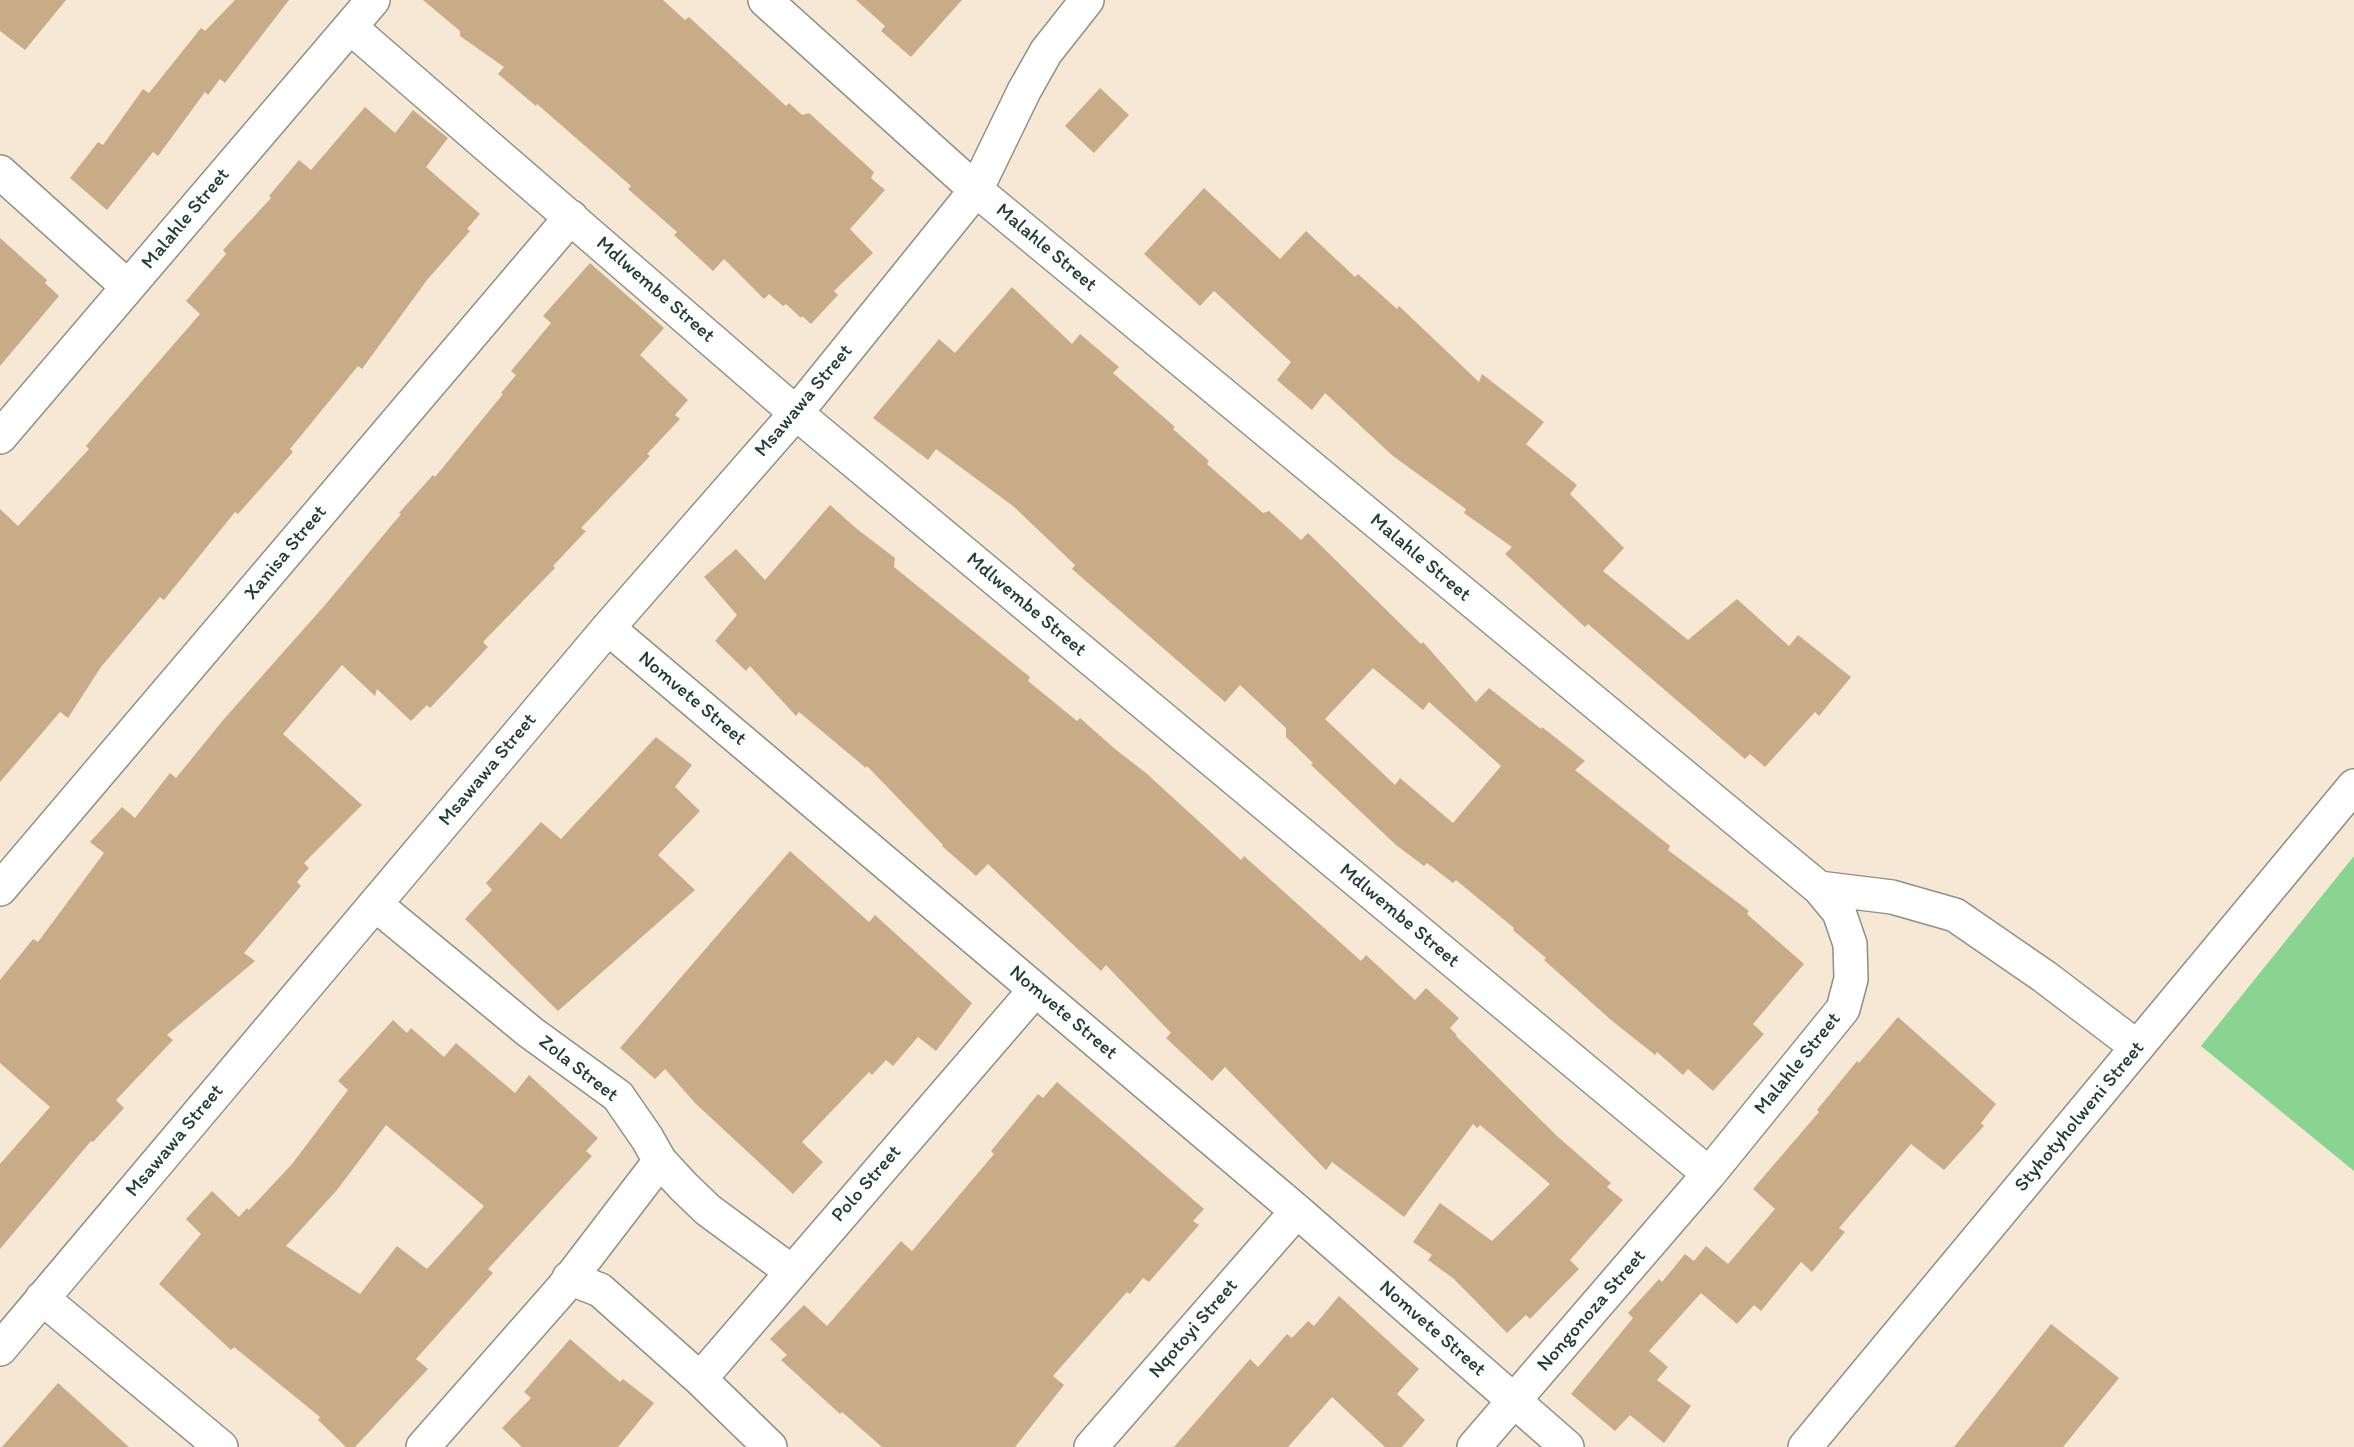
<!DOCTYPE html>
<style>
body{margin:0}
canvas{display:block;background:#f7e8d5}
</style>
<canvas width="2354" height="1447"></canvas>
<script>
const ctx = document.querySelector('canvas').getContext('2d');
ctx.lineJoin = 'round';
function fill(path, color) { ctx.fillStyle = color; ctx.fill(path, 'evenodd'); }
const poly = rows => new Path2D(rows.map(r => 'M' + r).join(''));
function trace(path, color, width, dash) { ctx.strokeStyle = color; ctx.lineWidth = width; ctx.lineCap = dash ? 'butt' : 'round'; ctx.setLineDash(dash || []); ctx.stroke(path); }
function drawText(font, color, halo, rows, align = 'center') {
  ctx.font = font + ' Itim,sans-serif'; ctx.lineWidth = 5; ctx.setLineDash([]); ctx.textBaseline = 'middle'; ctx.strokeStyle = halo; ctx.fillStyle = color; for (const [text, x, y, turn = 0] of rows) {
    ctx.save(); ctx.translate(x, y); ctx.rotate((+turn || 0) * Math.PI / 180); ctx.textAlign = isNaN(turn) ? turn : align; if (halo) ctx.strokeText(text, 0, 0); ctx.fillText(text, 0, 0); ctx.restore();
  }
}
const green = poly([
 [2354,856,2354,1171,2201,1046]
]);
const building = poly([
 [0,0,66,0,25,50,0,31],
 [235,0,289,0,225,83,220,79,208,95,205,92,158,156,153,152,107,210,70,178,98,142,103,145,143,89,149,93,201,28,205,31],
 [423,0,663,0,685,20,689,17,786,106,789,103,802,115,809,113,874,172,871,178,885,190,850,229,873,253,834,291,838,295,811,324,802,316,801,318,786,304,783,306,769,294,764,299,724,259,713,271,674,235,677,232,628,189,631,186,537,104,536,106,498,74,504,67,460,36,460,31],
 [856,0,962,0,911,57,881,31,885,26],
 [1100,88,1129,115,1094,153,1065,126],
 [365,107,395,133,413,110,448,138,426,167,480,214,467,229,470,231,427,280,362,369,358,366,290,449,293,452,238,514,235,512,164,600,160,597,101,667,68,718,60,712,0,782,0,509,18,526,89,449,86,446,102,427,200,314,186,301,226,254,223,250,271,198,269,196,299,160,311,170],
 [1204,188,1280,259,1306,231,1355,277,1358,274,1397,309,1399,306,1479,382,1482,374,1544,422,1526,444,1577,485,1570,494,1624,548,1603,571,1688,640,1737,599,1789,646,1798,635,1851,677,1819,716,1815,712,1765,767,1750,754,1745,759,1588,624,1585,627,1505,554,1512,547,1464,513,1466,509,1393,456,1325,393,1312,410,1277,380,1291,362,1214,291,1200,306,1144,254],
 [0,238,47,280,45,283,59,296,0,366],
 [590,263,664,328,640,355,688,400,675,415,680,419,647,454,650,456,581,528,586,531,553,566,555,568,483,642,488,647,430,708,427,705,411,721,377,689,375,696,342,665,283,734,362,805,304,863,309,868,297,882,301,886,244,953,255,961,167,1035,173,1040,116,1100,124,1108,93,1142,91,1141,0,1249,0,1164,50,1107,0,1063,0,980,33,939,38,942,104,853,90,842,122,807,135,818,170,773,176,778,224,719,325,605,401,514,399,513,433,475,435,477,503,394,501,393,516,375,511,371,551,323,543,316],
 [1012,287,1072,344,1080,334,1119,367,1113,373,1175,427,1173,429,1209,461,1207,464,1263,513,1269,511,1301,540,1308,533,1421,644,1423,642,1476,702,1489,688,1541,729,1542,727,1585,761,1575,770,1670,846,1668,850,1749,911,1747,914,1804,964,1753,1024,1764,1034,1713,1091,1688,1069,1683,1075,1657,1052,1655,1055,1611,1020,1544,960,1546,958,1513,930,1514,928,1456,880,1453,883,1427,863,1424,866,1396,845,1311,765,1313,763,1286,737,1286,728,1240,685,1225,702,1072,569,1075,565,1013,506,936,449,928,460,873,418,939,339,955,353],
 [1373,668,1423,710,1429,702,1501,766,1453,823,1400,778,1395,785,1325,719],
 [830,505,857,529,895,558,894,567,1030,677,1028,681,1077,721,1080,718,1115,749,1146,773,1241,860,1244,856,1361,961,1366,955,1415,1000,1426,988,1459,1018,1450,1028,1457,1035,1456,1036,1558,1137,1611,1183,1607,1187,1623,1200,1570,1260,1579,1269,1530,1319,1526,1315,1507,1333,1454,1279,1428,1260,1432,1255,1413,1242,1440,1203,1492,1241,1550,1184,1480,1125,1477,1128,1473,1124,1404,1217,1332,1162,1326,1170,1225,1067,1212,1081,1166,1038,1171,1033,1106,965,1101,971,988,864,976,876,942,846,943,845,867,766,866,768,799,712,796,716,750,666,746,671,715,641,737,615,704,577,736,549,765,580],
 [656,737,692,765,675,787,700,811,658,855,695,890,558,1011,465,919,492,890,486,883,541,822,561,839],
 [790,851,869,922,875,915,972,1003,936,1051,918,1037,893,1066,886,1060,872,1075,869,1072,802,1142,823,1162,793,1194,695,1103,665,1069,655,1079,620,1048],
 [1898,1017,1996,1104,1981,1123,1984,1126,1944,1170,1911,1144,1839,1228,1845,1232,1812,1272,1801,1262,1761,1311,1754,1305,1737,1324,1701,1293,1649,1351,1668,1367,1657,1380,1691,1406,1664,1443,1630,1415,1615,1431,1571,1394,1633,1318,1628,1313,1659,1279,1662,1282,1685,1254,1694,1261,1706,1246,1728,1264,1775,1209,1753,1189,1819,1112,1817,1110,1857,1061,1859,1063],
 [393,1020,407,1033,411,1028,444,1057,456,1043,515,1093,529,1075,598,1138,586,1151,592,1156,488,1269,493,1273,416,1359,428,1369,355,1447,346,1447,318,1420,320,1417,234,1347,231,1350,159,1284,201,1234,186,1219,212,1191,239,1217,247,1208,249,1210,292,1164,348,1090,338,1081],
 [386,1125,484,1206,427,1269,397,1246,360,1294,286,1246,337,1190],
 [1057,1082,1204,1209,1193,1221,1199,1225,1149,1282,1143,1278,1130,1294,1127,1292,1053,1376,1064,1385,1015,1447,882,1447,842,1412,840,1414,781,1360,787,1355,770,1339,804,1305,827,1326,901,1241,912,1251,994,1154,991,1151,1038,1094,1043,1098],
 [1339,1296,1419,1369,1397,1394,1425,1420,1402,1447,1385,1447,1332,1397,1288,1447,1174,1447,1250,1359,1258,1367,1287,1334,1292,1338,1308,1321,1314,1326],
 [2051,1324,2119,1378,2063,1447,1954,1447],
 [570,1339,620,1382,623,1379,654,1403,618,1447,522,1447,502,1428,531,1398,524,1392],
 [58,1383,129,1447,2,1447]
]);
const minor = poly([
 [765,0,976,190,1819,888,1839,912,1850,944,1851,979,1843,1009,1709,1174,1474,1447],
 [350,27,796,413,1709,1174],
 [0,172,128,287],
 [0,437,373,0],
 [608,628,1297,1211,1567,1447],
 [1819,888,1892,897,1955,915,2045,977,2137,1047],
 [0,889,571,217],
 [375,904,530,1032,618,1096,647,1138,660,1161,684,1187,708,1210,792,1272],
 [569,1278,600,1290,700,1379,770,1447],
 [42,1298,221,1447],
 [0,1349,608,628,796,413,976,190,1024,91,1046,52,1087,0],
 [700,1379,1035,990],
 [423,1447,562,1289,660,1161],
 [1091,1447,1297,1211]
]);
const tertiary = poly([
 [1805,1447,2354,786]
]);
const streetNames = [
 ["Malahle Street",186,219,-50],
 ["Malahle Street",1046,248,40],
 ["Mdlwembe Street",655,290,41],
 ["Msawawa Street",804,401,-50],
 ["Xanisa Street",286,553,-50],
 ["Malahle Street",1420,558,40],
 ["Mdlwembe Street",1026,605,40],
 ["Nomvete Street",692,699,40],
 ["Msawawa Street",488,770,-50],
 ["Mdlwembe Street",1399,916,40],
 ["Nomvete Street",1063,1013,40],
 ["Malahle Street",1798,1064,-51],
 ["Zola Street",578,1069,38],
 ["Styhotyholweni Street",2080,1117,-50],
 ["Msawawa Street",175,1141,-50],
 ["Polo Street",867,1184,-49],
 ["Nongonoza Street",1592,1311,-49],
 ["Nqotoyi Street",1194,1329,-49],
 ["Nomvete Street",1432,1329,41]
];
fill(green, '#89d490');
fill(building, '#c8ac87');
trace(minor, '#8b9284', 36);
trace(tertiary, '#8b9284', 36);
trace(minor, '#fff', 33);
trace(tertiary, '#fff', 33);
drawText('20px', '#1f3d34', '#fff', streetNames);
</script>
